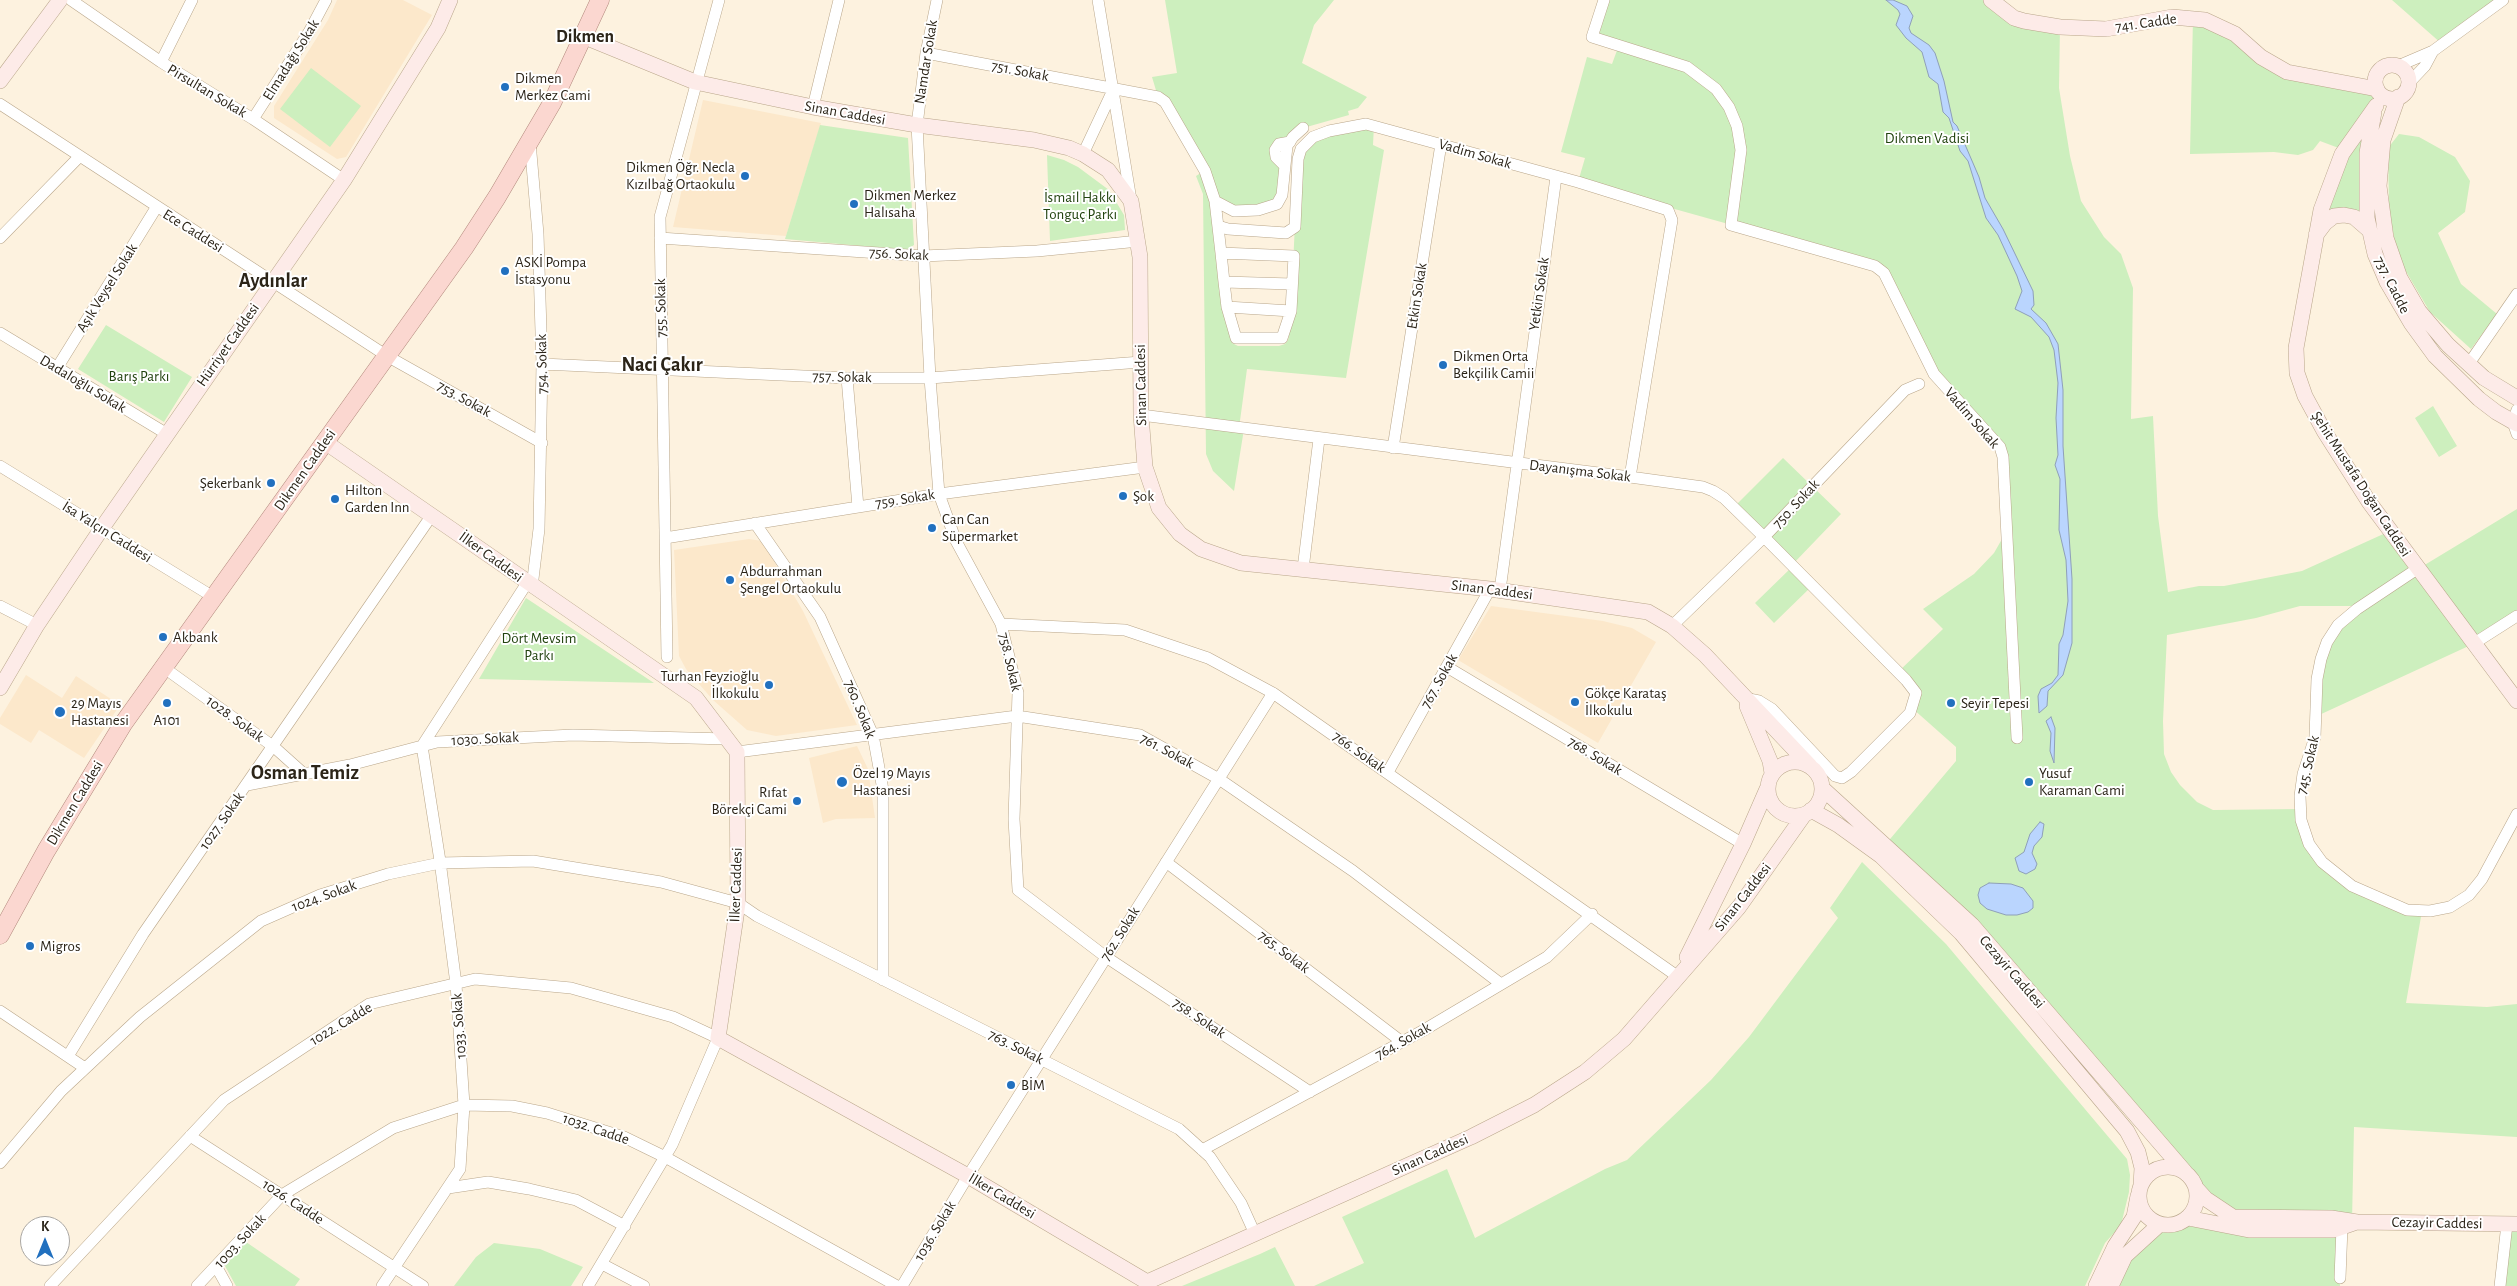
<!DOCTYPE html>
<meta charset="utf-8">
<style>
body{margin:0}
#map{position:relative;width:2517px;height:1286px;overflow:hidden;background:#fdf2df;font-family:"Alegreya Sans",sans-serif}
canvas{display:block}
.north{position:absolute;left:20px;top:1216px;width:50px;height:50px;box-sizing:border-box;background:#fff;border:1px solid #aaa7a3;border-radius:50%;rotate:0deg;font-size:14px;font-weight:700;line-height:20px;text-align:center;color:#2b2418}
.north::after{content:'';display:block;margin:auto;width:18px;height:22px;background:#2170bf;clip-path:polygon(50% 0,100% 100%,50% 72%,0 100%)}
</style>
<div id="map">
<canvas width="2517" height="1286"></canvas>
<div class="north">K</div>
</div>
<script>
const ctx = document.querySelector('canvas').getContext('2d');
ctx.lineJoin = 'round';
function fill(path, color) { ctx.fillStyle = color; ctx.fill(path, 'evenodd'); }
const poly = rows => new Path2D(rows.map(r => 'M' + r).join(''));
function trace(path, color, width, dash) { ctx.strokeStyle = color; ctx.lineWidth = width; ctx.lineCap = dash ? 'butt' : 'round'; ctx.setLineDash(dash || []); ctx.stroke(path); }
function drawText(font, color, halo, rows, align = 'center') {
  ctx.font = font + ' "Alegreya Sans",sans-serif'; ctx.lineWidth = 4; ctx.setLineDash([]); ctx.textBaseline = 'middle'; ctx.strokeStyle = halo; ctx.fillStyle = color; for (const [text, x, y, turn = 0] of rows) {
    ctx.save(); ctx.translate(x, y); ctx.rotate((+turn || 0) * Math.PI / 180); ctx.textAlign = isNaN(turn) ? turn : align; if (halo) ctx.strokeText(text, 0, 0); ctx.fillText(text, 0, 0); ctx.restore();
  }
}
const built = poly([
 [337,0,403,0,432,15,346,157,337,159,274,118,274,106,328,20],
 [703,100,821,123,786,236,673,227],
 [749,539,762,541,803,611,857,725,776,736,747,730,713,700,686,669,679,656,674,550],
 [1491,606,1603,621,1632,628,1656,642,1598,743,1458,660],
 [26,675,62,698,76,676,120,705,84,758,39,730,31,743,0,724,0,718],
 [857,746,868,769,875,818,836,819,823,823,809,758]
]);
const green = poly([
 [1165,0,1334,0,1314,25,1302,63,1367,97,1358,108,1348,111,1349,115,1303,128,1293,137,1282,195,1258,210,1216,202,1232,343,1238,346,1279,346,1285,344,1288,340,1290,330,1298,159,1313,137,1374,125,1373,145,1384,150,1346,378,1247,369,1239,428,1244,429,1234,491,1213,471,1206,454,1203,194,1196,176,1204,171,1158,97,1152,77,1177,73],
 [1604,0,1991,0,1997,6,2060,27,2059,88,2070,156,2081,201,2104,237,2121,254,2133,288,2131,419,2153,416,2158,516,2168,592,2199,586,2224,586,2302,571,2390,531,2418,569,2517,509,2517,616,2473,644,2317,716,2321,659,2353,606,2300,606,2256,618,2167,635,2163,721,2164,754,2171,772,2180,785,2197,802,2213,810,2301,809,2309,844,2352,886,2422,911,2406,1003,2487,1007,2517,1004,2517,1137,2354,1127,2352,1221,2233,1217,2197,1189,2188,1174,1885,845,1956,761,1956,747,1912,708,1915,702,1898,672,1943,629,1923,609,1974,574,1994,553,2006,532,2003,457,1947,390,1884,273,1739,227,1578,182,1585,158,1561,152,1587,57,1612,64,1619,45,1592,37],
 [2392,0,2503,0,2442,44],
 [2193,18,2261,57,2379,93,2372,120,2361,221,2325,223,2344,150,2320,141,2313,150,2298,155,2274,152,2190,154],
 [311,68,361,106,330,147,280,109],
 [820,125,908,138,914,245,906,250,785,239],
 [2399,134,2419,137,2455,157,2470,181,2465,212,2438,233,2461,284,2497,314,2471,349,2430,312,2398,258,2389,210,2388,148],
 [1047,155,1064,160,1078,167,1109,190,1124,215,1125,230,1050,241],
 [106,325,192,377,164,422,78,369],
 [2433,406,2457,446,2439,457,2415,418],
 [1783,458,1841,514,1792,565,1734,507],
 [1793,566,1812,586,1774,623,1755,603],
 [526,598,654,683,479,679],
 [1862,862,1946,944,2127,1159,2130,1175,2129,1192,2121,1225,2105,1243,2085,1286,1314,1286,1364,1263,1342,1217,1447,1169,1475,1238,1605,1169,1627,1160,1711,1080,1749,1037,1838,918,1830,908],
 [2507,1224,2517,1224,2517,1286,2500,1286],
 [2169,1225,2249,1230,2342,1227,2340,1286,2111,1286,2143,1238],
 [246,1242,300,1279,295,1286,236,1286,225,1266],
 [494,1243,540,1249,583,1267,571,1286,454,1286,476,1257],
 [1275,1247,1295,1286,1182,1286,1260,1254]
]);
const water = poly([
 [1886,0,1893,0,1907,6,1913,16,1909,28,1911,33,1929,45,1935,53,1944,81,1953,122,1957,126,1979,177,1985,198,2003,229,2033,291,2034,305,2031,309,2046,323,2058,344,2063,390,2063,446,2072,579,2072,643,2063,675,2048,691,2047,706,2039,713,2038,696,2041,689,2052,683,2058,675,2059,644,2063,635,2068,601,2066,560,2059,530,2060,479,2055,465,2058,455,2056,418,2058,383,2054,350,2049,337,2031,317,2015,309,2022,291,2017,276,1998,235,1986,218,1968,161,1960,151,1949,118,1943,112,1938,84,1929,77,1922,52,1906,38,1896,25,1900,14,1898,10,1886,0],
 [2051,717,2055,728,2054,763,2050,751,2051,733,2046,721,2051,717],
 [2040,822,2044,824,2042,837,2034,846,2032,853,2037,864,2035,869,2026,874,2019,871,2015,858,2024,852,2030,834,2040,822],
 [1989,883,2011,884,2023,888,2033,901,2033,908,2028,912,2017,915,2006,915,1987,909,1980,903,1978,895,1980,888,1989,883]
]);
const street = poly([
 [71,0,161,62,253,119,344,180],
 [937,0,926,53,917,125,930,378,939,494,956,541,1001,624,1018,693,1014,819,1018,890,1106,957,1310,1092],
 [1098,0,1131,200],
 [1604,0,1592,37,1687,67,1716,89,1729,107,1737,126,1741,150,1731,225,1875,266,1884,273,1934,374,2000,447,2003,457,2017,738],
 [926,53,1158,97,1165,102,1205,171,1215,201,1221,253,1224,282,1227,307,1236,338,1282,338,1291,311,1294,256,1221,253],
 [161,62,192,0],
 [2398,66,2433,51,2503,0],
 [2408,84,2425,66,2433,51],
 [0,104,387,356,542,443],
 [813,107,839,0],
 [253,119,309,32,326,0],
 [530,142,538,234,542,364,539,529,532,587],
 [1083,154,1114,88],
 [1284,165,1276,157,1275,150,1279,144,1290,142],
 [1215,201,1234,211,1258,210,1277,204,1282,195,1287,146,1293,137,1303,128],
 [1218,226,1228,229,1286,233,1295,227,1298,159,1301,149,1313,137,1329,131,1366,124,1578,182,1668,210,1672,220,1630,477],
 [0,238,79,157],
 [660,238,923,256,1037,251,1139,241],
 [1224,282,1292,284],
 [1227,307,1291,311],
 [0,333,167,434],
 [542,364,847,378,930,378,1141,362],
 [2468,365,2517,294],
 [57,368,156,208],
 [847,378,858,507],
 [2517,410,2513,422,2517,434],
 [1141,415,1630,477,1703,487,1713,491,1724,498,1764,537,1906,680,1916,693,1910,713,1851,772,1842,778,1835,776,1772,709,1759,701,1744,698],
 [1393,448,1441,144],
 [0,466,215,598],
 [755,523,820,617,873,735,883,790,883,980],
 [665,538,939,494,1145,467],
 [1303,569,1319,439],
 [2417,569,2357,609,2338,625,2327,642,2321,659,2317,679,2315,737,2303,774,2300,796,2301,820,2309,844,2322,862,2352,886,2407,910,2430,911,2450,907,2469,895,2482,879,2517,814],
 [1500,590,1556,177],
 [0,606,37,625],
 [1001,624,1125,630,1208,658,1273,693,1677,976],
 [1672,626,1764,537,1905,390,1919,384],
 [2473,644,2517,616],
 [667,657,660,217,719,0],
 [163,667,274,747,303,773],
 [1447,667,1743,844],
 [737,752,1017,716,1140,735,1219,779,1353,871,1501,984],
 [1388,772,1490,589],
 [247,785,350,765,437,742,573,735,728,739],
 [1166,862,1402,1042],
 [0,1011,85,1068],
 [68,1056,143,934,432,515],
 [190,1136,423,1286],
 [1202,1150,1424,1030,1547,957,1592,914],
 [0,1163,61,1091,140,1017,261,921,320,895,388,874,440,863,533,861,661,882,738,903,757,916,1179,1129,1210,1157,1241,1203,1255,1234],
 [448,1188,488,1182,529,1189,576,1200,625,1226],
 [602,1264,644,1286],
 [216,1266,227,1286],
 [2340,1278,2342,1227],
 [50,1286,224,1100,369,1004,475,979,571,988,673,1017,718,1038,672,1145,588,1286],
 [197,1286,282,1195,393,1128,464,1105,512,1106,547,1113,624,1137,665,1157,897,1286],
 [382,1286,460,1169,464,1105,456,984,440,861,422,746,527,583],
 [902,1286,968,1176,1273,693],
 [2500,1286,2507,1224]
]);
const secondary = poly([
 [1991,0,2014,18,2024,21,2060,27,2106,29,2172,17,2205,20,2235,34,2261,57,2287,72,2377,89],
 [585,37,695,82,813,107,917,125,1034,140,1069,148,1083,154,1108,170,1131,201,1140,257,1141,415,1145,467,1159,508,1180,534,1201,549,1241,563,1490,589,1648,612,1672,626,1705,655,1810,766],
 '2375 82a17 17 0 1 1 34 0a17 17 0 1 1-34 0Z',
 [0,81,60,0],
 [2398,97,2383,140,2379,186,2386,238,2400,278,2419,311,2448,345,2484,378,2517,398],
 [2376,106,2342,154,2321,210,2296,348,2297,373,2305,396,2324,431,2369,502,2517,701],
 [2374,112,2367,153,2367,218,2375,254,2387,282,2411,323,2435,356,2479,399,2496,412,2517,424],
 [2316,235,2325,223,2334,216,2344,215,2354,217,2369,230],
 [325,442,696,698,737,752,738,903,718,1038,968,1176,1147,1282],
 [0,688,37,625,102,528,344,180,438,28,450,0],
 [1747,706,1770,761,1772,773],
 '1768 789a27 27 0 1 1 54 0a27 27 0 1 1-54 0Z',
 [1822,788,1972,925,2185,1172],
 [1811,810,1838,825,1881,856,1961,933,2127,1131,2138,1152,2142,1168,2141,1185],
 [1687,957,1743,844,1767,789],
 '2139 1196a29 29 0 1 1 58 0a29 29 0 1 1-58 0Z',
 [2197,1189,2206,1199,2233,1217,2331,1218,2357,1222,2517,1224],
 [2188,1218,2249,1230,2334,1230,2354,1223],
 [1147,1282,1471,1137,1534,1105,1585,1072,1624,1039,1739,907,1804,815],
 [2096,1286,2115,1246,2134,1217,2138,1196],
 [2111,1286,2125,1256,2160,1224]
]);
const primary = poly([
 [0,935,46,851,123,724,464,248,497,197,552,103,600,0]
]);
const markers = [
 [505,87,5,"#2170bf"],
 [745,176,5,"#2170bf"],
 [854,204,5,"#2170bf"],
 [505,271,5,"#2170bf"],
 [1443,365,5,"#2170bf"],
 [271,483,5,"#2170bf"],
 [1123,496,5,"#2170bf"],
 [335,499,5,"#2170bf"],
 [932,528,5,"#2170bf"],
 [730,580,5,"#2170bf"],
 [163,637,5,"#2170bf"],
 [769,685,5,"#2170bf"],
 [1575,702,5,"#2170bf"],
 [167,703,5,"#2170bf"],
 [1951,703,5,"#2170bf"],
 [60,712,6,"#2170bf"],
 [842,782,6,"#2170bf"],
 [2029,782,5,"#2170bf"],
 [797,801,5,"#2170bf"],
 [30,946,5,"#2170bf"],
 [1011,1085,5,"#2170bf"]
];
const streetNames = [
 ["741. Cadde",2146,23,-8],
 ["Elmadağı Sokak",291,60,-58],
 ["Namdar Sokak",926,62,-81],
 ["751. Sokak",1020,71,11],
 ["Pirsultan Sokak",207,91,31],
 ["Sinan Caddesi",845,113,10],
 ["Vadim Sokak",1475,154,16],
 ["Ece Caddesi",193,231,32],
 ["756. Sokak",899,254,3],
 ["737. Cadde",2392,285,63],
 ["Aşık Veysel Sokak",107,288,-58],
 ["Yetkin Sokak",1539,294,-82],
 ["Etkin Sokak",1417,296,-81],
 ["755. Sokak",661,308,-91],
 ["Hürriyet Caddesi",228,345,-55],
 ["754. Sokak",542,364,-91],
 ["757. Sokak",842,377,1],
 ["Dadaloğlu Sokak",83,384,31],
 ["Sinan Caddesi",1141,385,-91],
 ["753. Sokak",464,399,29],
 ["Vadim Sokak",1972,418,49],
 ["Dikmen Caddesi",305,470,-55],
 ["Dayanışma Sokak",1580,471,7],
 ["Şehit Mustafa Doğan Caddesi",2361,484,57],
 ["759. Sokak",905,499,-9],
 ["750. Sokak",1796,504,-47],
 ["İsa Yalçın Caddesi",107,532,32],
 ["İlker Caddesi",491,557,36],
 ["Sinan Caddesi",1492,590,7],
 ["758. Sokak",1010,662,77],
 ["767. Sokak",1439,681,-61],
 ["760. Sokak",860,709,68],
 ["1028. Sokak",235,719,36],
 ["1030. Sokak",485,739,-3],
 ["761. Sokak",1167,751,28],
 ["766. Sokak",1359,752,35],
 ["768. Sokak",1595,756,31],
 ["745. Sokak",2308,765,-77],
 ["Dikmen Caddesi",75,803,-59],
 ["1027. Sokak",222,821,-55],
 ["İlker Caddesi",736,885,-88],
 ["1024. Sokak",324,896,-20],
 ["Sinan Caddesi",1743,897,-52],
 ["762. Sokak",1120,934,-58],
 ["765. Sokak",1284,952,37],
 ["Cezayir Caddesi",2012,972,49],
 ["758. Sokak",1199,1018,34],
 ["1022. Cadde",341,1024,-31],
 ["1033. Sokak",459,1026,-94],
 ["764. Sokak",1403,1041,-29],
 ["763. Sokak",1016,1047,27],
 ["1032. Cadde",596,1129,19],
 ["Sinan Caddesi",1430,1155,-24],
 ["İlker Caddesi",1002,1196,31],
 ["1026. Cadde",293,1202,33],
 ["Cezayir Caddesi",2437,1223,1],
 ["1036. Sokak",935,1231,-59],
 ["1003. Sokak",240,1241,-47]
];
const poiNames = [
 ["Dikmen",515,78],
 ["Merkez Cami",515,95],
 ["Dikmen Öğr. Necla",735,167,"right"],
 ["Kızılbağ Ortaokulu",735,184,"right"],
 ["Dikmen Merkez",864,195],
 ["Halısaha",864,212],
 ["ASKİ Pompa",515,262],
 ["İstasyonu",515,279],
 ["Dikmen Orta",1453,356],
 ["Bekçilik Camii",1453,373],
 ["Şekerbank",261,483,"right"],
 ["Hilton",345,490],
 ["Garden Inn",345,507],
 ["Şok",1133,496],
 ["Can Can",942,519],
 ["Süpermarket",942,536],
 ["Abdurrahman",740,571],
 ["Şengel Ortaokulu",740,588],
 ["Akbank",173,637],
 ["Turhan Feyzioğlu",759,676,"right"],
 ["İlkokulu",759,693,"right"],
 ["Gökçe Karataş",1585,693],
 ["İlkokulu",1585,710],
 ["29 Mayıs",71,703],
 ["Hastanesi",71,720],
 ["Seyir Tepesi",1961,703],
 ["A101",167,720,"center"],
 ["Özel 19 Mayıs",853,773],
 ["Hastanesi",853,790],
 ["Yusuf",2039,773],
 ["Karaman Cami",2039,790],
 ["Rıfat",787,792,"right"],
 ["Börekçi Cami",787,809,"right"],
 ["Migros",40,946],
 ["BİM",1021,1085]
];
const parkNames = [
 ["Dikmen Vadisi",1927,138],
 ["İsmail Hakkı",1080,197],
 ["Tonguç Parkı",1080,214],
 ["Barış Parkı",139,376],
 ["Dört Mevsim",539,638],
 ["Parkı",539,655]
];
const quarterNames = [
 ["Dikmen",585,37]
];
const districtNames = [
 ["Aydınlar",273,281],
 ["Naci Çakır",662,365],
 ["Osman Temiz",305,773]
];
fill(built, '#fce8cb');
fill(green, '#cdefbe');
fill(water, '#bad5fe');
trace(water, '#8fa0b9', 1);
trace(street, '#b9a68a', 12);
trace(secondary, '#b9a68a', 16);
trace(primary, '#b1877b', 19);
trace(street, '#fff', 11);
trace(secondary, '#fdebe8', 15);
trace(primary, '#fbd7d0', 18);
for (const [x, y, r, color] of markers) { const dot = new Path2D(); dot.arc(x, y, r, 0, 2 * Math.PI); ctx.fillStyle = color; ctx.fill(dot); trace(dot, '#fff', 2); }
drawText('15px', '#2b2418', '#fff', streetNames);
drawText('15px', '#2b2418', '#fff', poiNames, 'left');
drawText('15px', '#22430f', '#fff', parkNames);
drawText('bold 18px', '#2b2418', '#fff', quarterNames);
drawText('bold 20px', '#2b2418', '#fff', districtNames);
</script>
